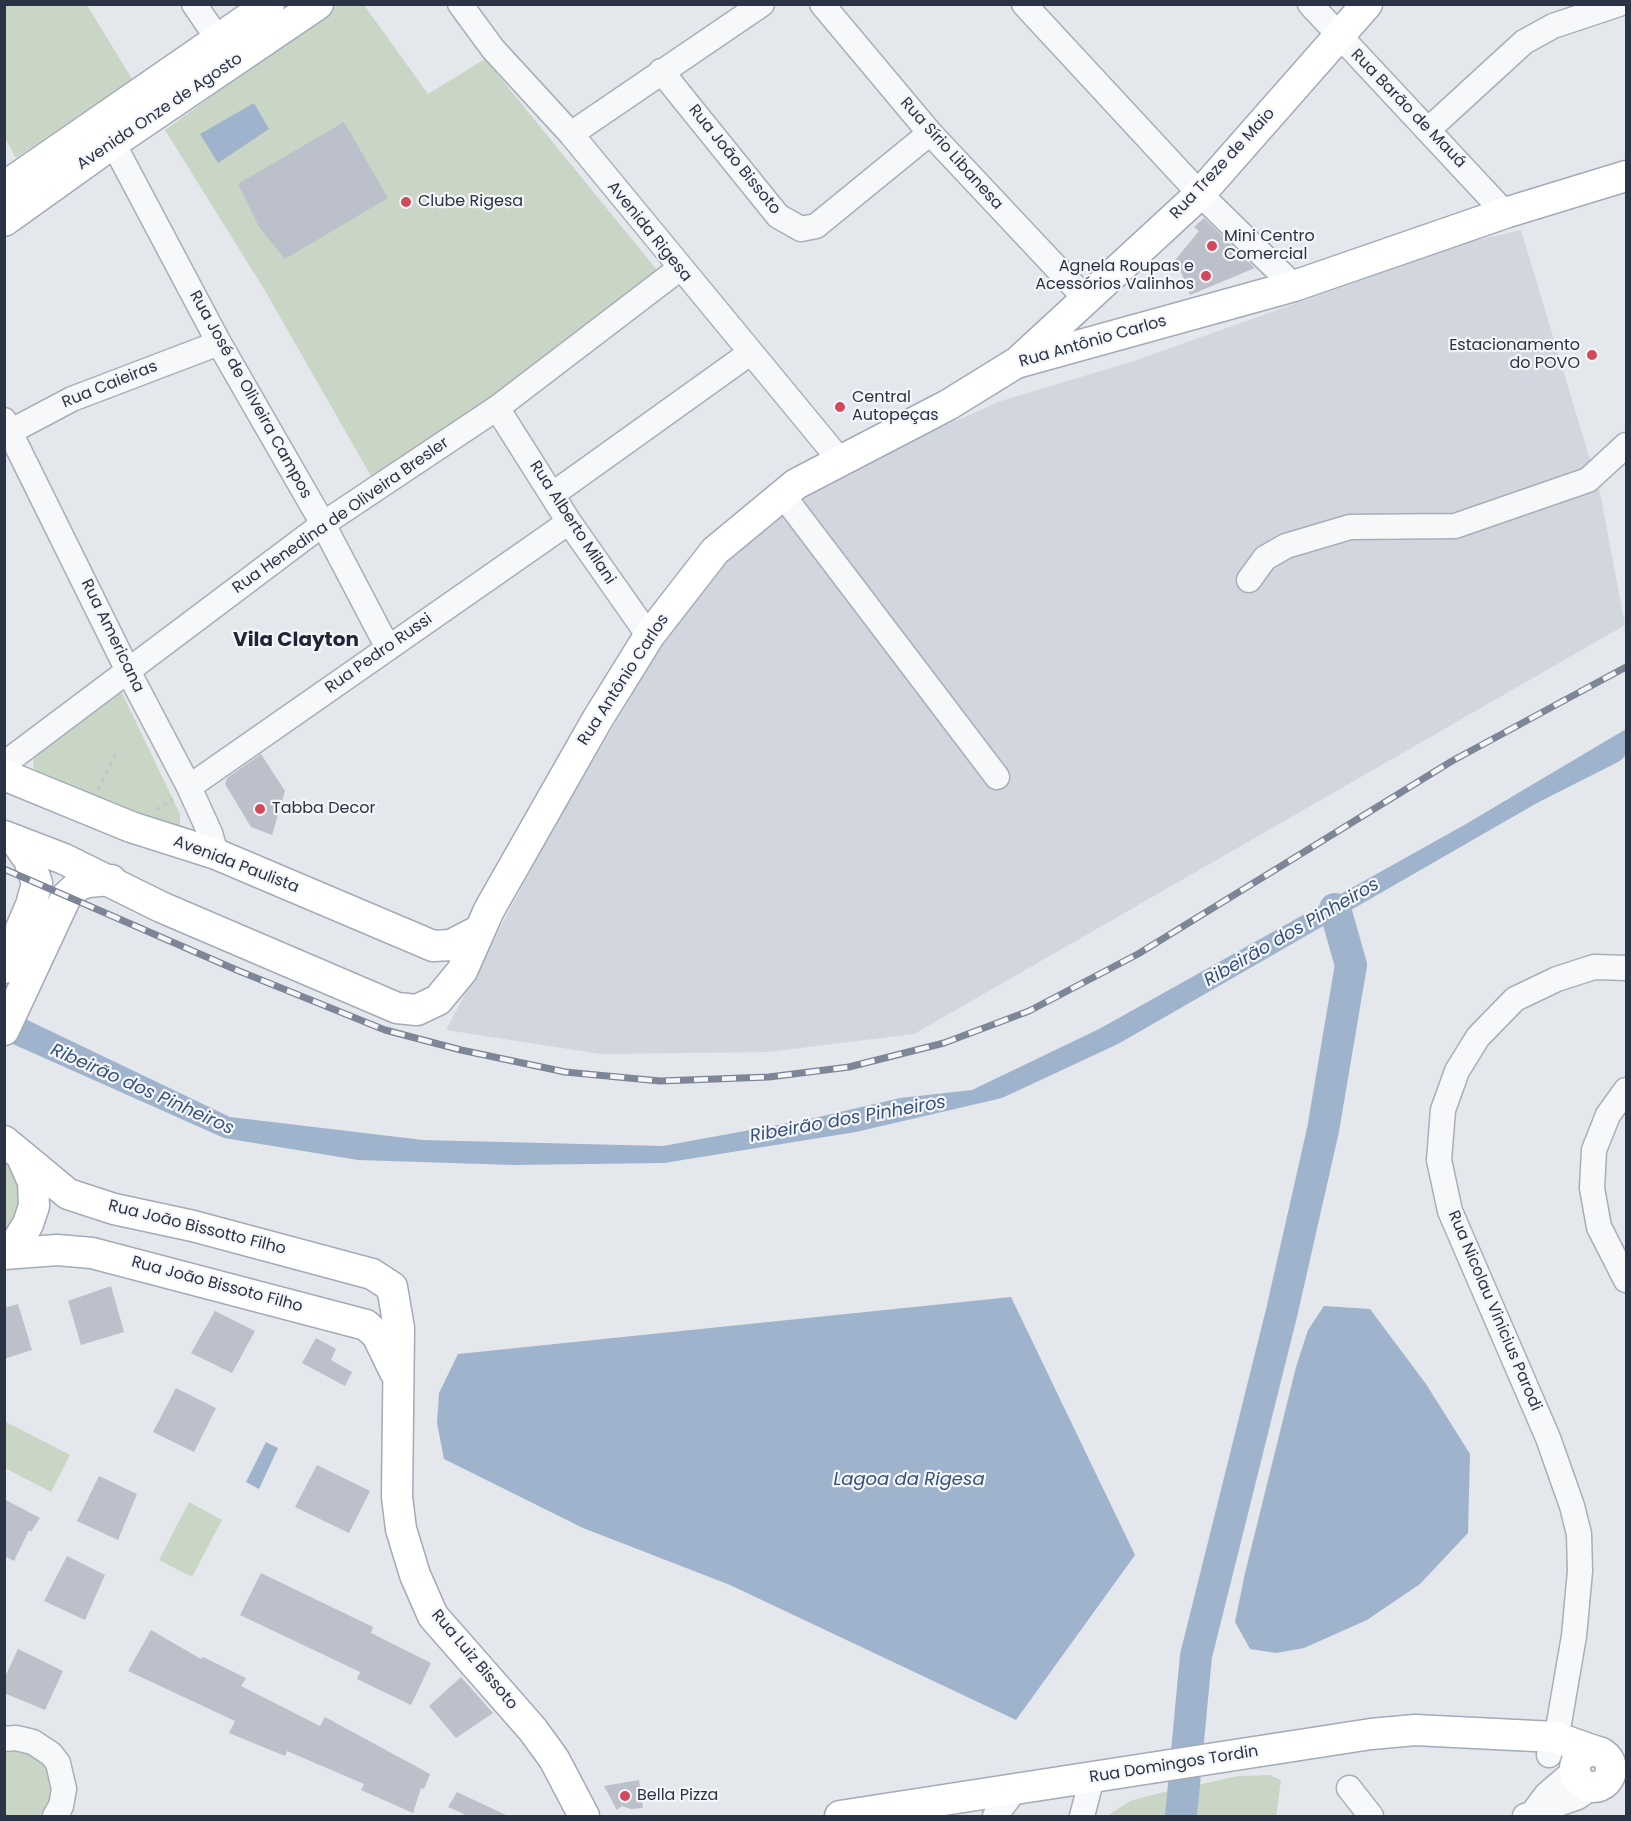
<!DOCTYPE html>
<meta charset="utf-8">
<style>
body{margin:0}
#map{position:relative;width:1631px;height:1821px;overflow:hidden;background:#e4e7ec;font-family:Poppins,sans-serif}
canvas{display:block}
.frame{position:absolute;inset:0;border:6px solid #2b3445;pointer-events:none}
</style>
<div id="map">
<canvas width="1631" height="1821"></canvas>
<div class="frame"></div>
</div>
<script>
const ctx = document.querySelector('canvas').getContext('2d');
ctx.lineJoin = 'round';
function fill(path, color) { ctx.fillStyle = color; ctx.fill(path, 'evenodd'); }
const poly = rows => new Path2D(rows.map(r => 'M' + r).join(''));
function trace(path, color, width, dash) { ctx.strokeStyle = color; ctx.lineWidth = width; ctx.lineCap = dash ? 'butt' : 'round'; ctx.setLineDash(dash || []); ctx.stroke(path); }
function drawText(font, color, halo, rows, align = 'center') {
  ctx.font = font + ' Poppins,sans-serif'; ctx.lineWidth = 4.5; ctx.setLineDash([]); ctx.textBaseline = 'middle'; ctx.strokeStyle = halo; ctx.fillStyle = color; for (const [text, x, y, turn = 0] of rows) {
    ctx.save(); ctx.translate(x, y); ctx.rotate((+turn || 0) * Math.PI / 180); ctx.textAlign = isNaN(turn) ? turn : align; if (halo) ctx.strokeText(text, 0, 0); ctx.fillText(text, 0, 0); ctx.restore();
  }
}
const built = poly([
 [1521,230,1600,493,1625,625,914,1034,768,1052,601,1054,446,1030,553,828,689,599,763,529,823,479,1001,401,1134,361,1468,242]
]);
const green = poly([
 [4,5,87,5,132,79,16,158,5,138],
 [338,5,364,5,428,94,485,59,661,275,375,483,264,289,165,130],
 [121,691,180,814,180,826,172,835,39,777,33,767,34,758],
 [4,1158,10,1163,20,1185,21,1205,15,1222,4,1235],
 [6,1422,70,1455,51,1492,5,1468],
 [189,1502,222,1520,192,1577,159,1560],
 [5,1750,31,1750,50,1767,55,1792,40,1816,5,1816],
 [1270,1775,1281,1780,1276,1816,1107,1816,1130,1801,1160,1793,1238,1776]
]);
const water = poly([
 [254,103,269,129,218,163,200,134],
 [1626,729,1626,755,1620,761,1537,803,1118,1044,1002,1098,856,1132,664,1163,514,1165,358,1160,224,1138,6,1041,17,1015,230,1117,423,1140,663,1146,810,1119,900,1098,972,1090,1099,1029,1466,824],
 [1011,1297,1135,1555,1016,1720,730,1585,583,1528,444,1459,437,1423,439,1393,458,1354],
 [1324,1306,1370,1309,1426,1384,1470,1454,1468,1533,1420,1584,1367,1620,1304,1648,1276,1653,1250,1649,1235,1622,1245,1573,1296,1367,1308,1330],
 [266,1442,278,1448,259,1489,246,1482]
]);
const river = poly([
 [1181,1816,1196,1656,1282,1311,1323,1130,1351,965,1335,909]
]);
const building = poly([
 [344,122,388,198,285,259,259,227,238,184],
 [1204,218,1255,268,1190,295,1176,259,1199,231,1194,227],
 [261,754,285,791,272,835,251,827,225,784,227,778],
 [111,1286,124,1332,81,1345,68,1301],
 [18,1304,32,1350,4,1359,4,1308],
 [215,1311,255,1331,232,1373,191,1353],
 [316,1338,336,1349,331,1360,352,1372,345,1386,302,1363],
 [176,1388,216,1408,194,1452,153,1432],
 [317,1465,370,1491,349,1533,295,1507],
 [99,1476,137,1494,118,1540,77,1521],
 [4,1499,40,1518,31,1532,29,1530,14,1561,4,1556],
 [67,1556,105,1575,85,1620,44,1601],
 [261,1573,373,1627,371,1633,431,1663,411,1705,357,1679,360,1672,240,1615],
 [151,1630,201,1659,203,1657,246,1678,241,1686,320,1726,325,1717,430,1774,424,1789,421,1788,413,1813,361,1790,364,1784,287,1751,285,1756,229,1733,235,1721,128,1671],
 [18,1649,63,1671,45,1710,4,1693,4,1679],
 [461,1677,493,1713,456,1738,429,1706],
 [639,1780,643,1808,631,1809,622,1806,617,1810,604,1786],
 [457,1792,508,1816,468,1816,448,1807]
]);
const path = poly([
 [98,790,117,751],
 [156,810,173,799]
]);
const minor = poly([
 [194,4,218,39],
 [460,4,493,49,571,134,839,459],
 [822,4,930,133,1086,299],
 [1024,4,1200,194,1294,286],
 [1310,4,1505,213],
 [661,71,778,216,801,229,816,226,930,133],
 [1429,129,1524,42,1553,26,1619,4],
 [571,134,762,4],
 [113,143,219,343,323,524,388,648],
 [497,408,569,522,649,636],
 [4,420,128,671,189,787,210,833,216,854],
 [4,435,72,399,219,343],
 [553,494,750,353],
 [782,494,997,777],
 [1249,580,1265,558,1286,546,1350,527,1455,526,1588,480,1626,445],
 [4,764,323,524,497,408,679,269],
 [189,787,569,522],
 [1626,1090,1608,1115,1594,1150,1592,1188,1599,1227,1626,1280],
 [4,1739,16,1738,33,1742,51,1754,58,1763,64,1789,61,1806,55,1816],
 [1549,1755,1559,1723,1574,1636,1580,1571,1579,1534,1572,1506,1548,1438,1450,1211,1439,1160,1443,1110,1457,1071,1478,1037,1515,999,1557,979,1594,967,1626,968],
 [1349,1788,1371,1816],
 [1532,1814,1546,1795,1575,1770],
 [995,1816,1015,1790],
 [1082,1816,1092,1778],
 [1525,1816,1578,1797,1592,1787]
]);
const major = poly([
 [4,187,269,4],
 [4,221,113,143,318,4],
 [1021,359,1200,194,1367,4],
 [4,775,131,827,216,854,433,946,451,945,480,930],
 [4,836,64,859,161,907,397,1008,417,1010,438,1000,462,971,489,910,597,720,649,636,715,551,796,484,948,405,1016,363,1294,286,1505,213,1626,176],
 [4,968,31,905,37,883,29,860,15,840],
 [4,1030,66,897,79,885,88,882,111,880],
 [4,1141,21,1155,33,1182,34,1206,28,1224,15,1245,4,1249],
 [21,1155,68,1194,114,1209,193,1226,372,1274,392,1287,399,1328,397,1497,401,1529,415,1575,433,1616,533,1730,554,1759,584,1816],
 [4,1254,57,1250,92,1253,366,1325,377,1335,395,1372],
 '1575 1769a18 18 0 1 1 36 0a18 18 0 1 1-36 0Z',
 [840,1816,1371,1734,1415,1730,1555,1737,1592,1750]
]);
const rail = poly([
 [4,869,239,971,385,1030,461,1050,565,1072,660,1081,769,1077,849,1067,944,1043,1029,1011,1138,954,1452,761,1626,667]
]);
const markers = [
 [406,202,6,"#d1495b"],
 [1212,246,6,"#d1495b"],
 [1206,276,6,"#d1495b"],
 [1592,355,6,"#d1495b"],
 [840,407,6,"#d1495b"],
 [260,809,6,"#d1495b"],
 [625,1796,6,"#d1495b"]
];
const streetNames = [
 ["Rua Barão de Mauá",1408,109,46],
 ["Avenida Onze de Agosto",160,112,-34],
 ["Rua Sírio Libanesa",951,154,48],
 ["Rua João Bissoto",734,160,51],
 ["Rua Treze de Maio",1223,164,-47],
 ["Avenida Rigesa",649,232,51],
 ["Rua Antônio Carlos",1093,342,-16],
 ["Rua Caieiras",110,385,-22],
 ["Rua José de Oliveira Campos",250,395,61],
 ["Rua Henedina de Oliveira Bresler",341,516,-35],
 ["Rua Alberto Milani",572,523,57],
 ["Rua Americana",112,636,64],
 ["Rua Pedro Russi",379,654,-35],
 ["Rua Antônio Carlos",624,680,-57],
 ["Avenida Paulista",236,865,21],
 ["Rua João Bissotto Filho",197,1228,14],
 ["Rua João Bissoto Filho",217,1285,15],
 ["Rua Nicolau Vinicius Parodi",1494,1311,67],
 ["Rua Luiz Bissoto",474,1660,50],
 ["Rua Domingos Tordin",1174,1765,-9]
];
const poiNames = [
 ["Clube Rigesa",418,202],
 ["Mini Centro",1224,237],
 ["Comercial",1224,255],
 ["Agnela Roupas e",1194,267,"right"],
 ["Acessórios Valinhos",1194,285,"right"],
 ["Estacionamento",1580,346,"right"],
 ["do POVO",1580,364,"right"],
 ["Central",852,398],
 ["Autopeças",852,416],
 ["Tabba Decor",272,809],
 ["Bella Pizza",637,1796]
];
const waterNames = [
 ["Ribeirão dos Pinheiros",1292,933,-30],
 ["Ribeirão dos Pinheiros",142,1090,24],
 ["Ribeirão dos Pinheiros",848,1120,-10],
 ["Lagoa da Rigesa",909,1480]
];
const quarterNames = [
 ["Vila Clayton",296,641]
];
fill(built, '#d2d6de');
fill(green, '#c9d6c5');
fill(water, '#9fb4cc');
trace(river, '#9fb4cc', 32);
fill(building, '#bbc0ca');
trace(minor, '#a9aeb7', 27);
trace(major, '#a3abb8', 33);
trace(path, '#c2c5cb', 3, [4.5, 4.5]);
trace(minor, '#f7f8fa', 24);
trace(major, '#fff', 30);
trace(rail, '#7d8696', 7);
trace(rail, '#f4f6f9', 4.5, [14]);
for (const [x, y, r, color] of markers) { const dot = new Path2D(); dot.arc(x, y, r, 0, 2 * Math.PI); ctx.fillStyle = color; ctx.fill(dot); trace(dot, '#f4f6f9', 2); }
drawText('16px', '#2b3445', '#f4f6f9', streetNames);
drawText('16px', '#2b3445', '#f4f6f9', poiNames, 'left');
drawText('italic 18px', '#34527a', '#f4f6f9', waterNames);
drawText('bold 20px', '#1d2536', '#f4f6f9', quarterNames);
</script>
